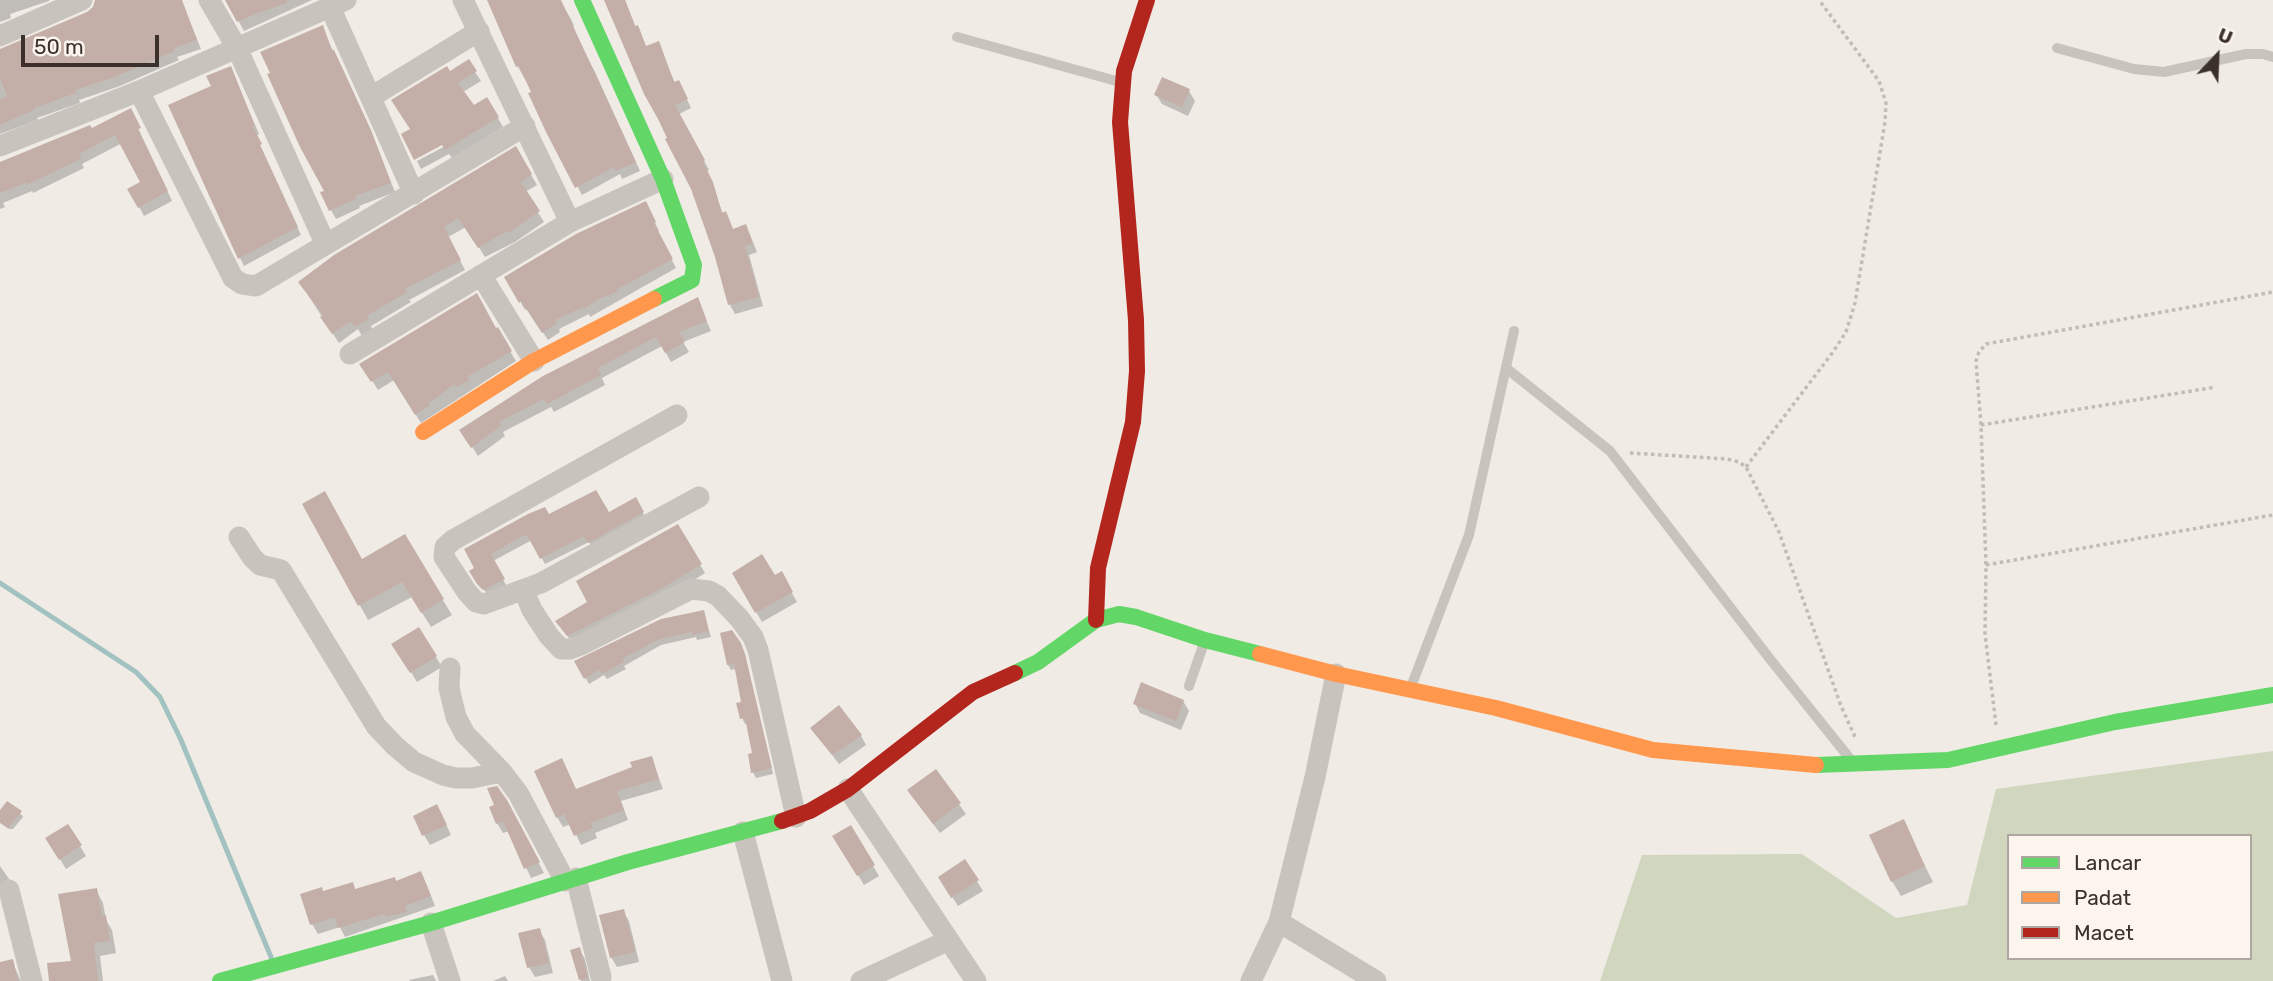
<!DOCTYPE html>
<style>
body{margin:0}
#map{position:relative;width:2273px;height:981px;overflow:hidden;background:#f0ebe5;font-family:Rubik,sans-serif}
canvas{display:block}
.legend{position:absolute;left:2007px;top:834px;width:245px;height:126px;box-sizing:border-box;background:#fbf5ee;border:2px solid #aea6a0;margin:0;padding:9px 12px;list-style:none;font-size:21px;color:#3b302b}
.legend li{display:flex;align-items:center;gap:14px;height:35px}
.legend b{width:35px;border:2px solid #aea6a0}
.north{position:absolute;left:2182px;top:21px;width:70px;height:70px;-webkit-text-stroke:5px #fbf5ee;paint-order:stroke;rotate:23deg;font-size:19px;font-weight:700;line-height:28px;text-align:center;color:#3b302b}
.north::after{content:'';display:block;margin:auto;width:24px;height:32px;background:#3b302b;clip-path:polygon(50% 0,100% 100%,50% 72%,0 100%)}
.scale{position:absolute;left:21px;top:35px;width:138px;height:32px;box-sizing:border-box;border:4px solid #3b302b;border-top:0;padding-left:9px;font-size:21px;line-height:24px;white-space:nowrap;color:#3b302b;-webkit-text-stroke:5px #fbf5ee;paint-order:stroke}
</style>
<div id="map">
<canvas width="2273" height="981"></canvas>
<ul class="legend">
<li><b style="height:9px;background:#63d668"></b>Lancar</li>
<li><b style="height:9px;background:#ff974d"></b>Padat</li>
<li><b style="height:9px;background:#b3261e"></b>Macet</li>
</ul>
<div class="north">U</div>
<div class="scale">50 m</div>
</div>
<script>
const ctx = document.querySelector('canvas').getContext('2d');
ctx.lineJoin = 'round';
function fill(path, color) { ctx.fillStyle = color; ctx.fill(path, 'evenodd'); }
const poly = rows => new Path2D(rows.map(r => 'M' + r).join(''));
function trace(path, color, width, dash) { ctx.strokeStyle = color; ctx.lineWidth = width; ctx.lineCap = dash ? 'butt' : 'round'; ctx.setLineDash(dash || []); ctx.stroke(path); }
const green = poly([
 [2273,751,2273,981,1600,981,1642,855,1802,854,1896,918,1967,905,1996,789],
 [2009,836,2250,836,2250,958,2009,958]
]);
const shadow = poly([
 [0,0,49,0,49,1,10,14,11,18,0,22],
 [101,0,181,0,201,49,177,57,179,60,120,86,79,100,80,103,37,118,38,120,0,134,0,52,88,14],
 [227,0,312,0,244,31],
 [489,0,560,0,572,21,574,26,572,28,595,72,640,171,622,179,620,174,582,195,530,94,533,93,518,67],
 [605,0,625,0,636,28,647,48,658,44,675,83,683,91,691,108,679,114,709,170,707,171,723,214,733,230,745,226,750,235,757,252,749,255,763,306,735,314,730,305,717,256,692,188],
 [322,27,375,141,395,192,359,206,360,208,336,219,331,210,326,192],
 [475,72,481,81,463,92,473,107,487,99,503,127,452,158,449,154,421,169,417,161,451,143,412,130,449,73],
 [234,76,259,134,256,136,301,235,244,266,208,193,213,87],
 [1189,91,1195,101,1188,116,1162,104,1156,94],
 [130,111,172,201,144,216,130,190,142,183,122,143,82,164,84,168,33,193,32,191,3,203,5,207,0,209,0,162,91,131],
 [516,149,537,185,525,192,544,222,515,242,485,257,466,227,448,237,465,270,409,300,411,302,371,326,373,330,362,336,358,329,339,343,306,292],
 [650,212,659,231,657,232,676,268,590,317,589,314,559,329,560,332,548,340,527,309,525,310,507,277],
 [697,299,711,331,683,342,689,352,671,362,662,346,602,378,605,385,554,412,551,407,503,432,505,436,478,456,467,439],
 [497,330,516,361,421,423,394,380,378,390,362,364],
 [636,499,646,519,593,548,589,542,545,564,532,540,493,561,506,585,488,595,475,578,477,569,466,550,548,516,608,514],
 [304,504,362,562,404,536,452,615,431,627,412,597,368,620],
 [677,526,705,573,666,598,573,644,557,621,590,603],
 [734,574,774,578,781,574,797,602,762,622],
 [703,612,711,637,697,640,696,637,661,645,624,666,626,669,607,679,604,675,589,684,577,662],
 [419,629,442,667,417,682,394,644],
 [744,651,773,774,756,778,753,772,754,755,748,723,745,724,742,718,744,704,737,669,731,670,728,665],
 [1183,701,1189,711,1181,730,1140,713,1135,703],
 [812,728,861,736,866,745,839,764],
 [651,758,663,789,621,801,628,820,595,833,597,838,581,845,571,824,563,827,557,817],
 [935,771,966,814,940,833,915,800],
 [512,812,544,873,531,878,509,831,503,833,497,823],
 [0,813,20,813,23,817,13,829,9,829,0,823],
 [442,816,451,835,430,845,424,835],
 [1903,822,1933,882,1901,896,1892,881],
 [68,826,86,856,66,869,48,839],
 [850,827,879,876,864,885,835,836],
 [965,862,983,891,958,906,946,887],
 [0,866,11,882,0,891],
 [396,882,426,883,435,906,345,937,340,927,318,934,312,924,323,893,352,884,356,891],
 [96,890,103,903,106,920,112,930,116,953,100,956,103,981,50,981,73,963],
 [623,911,629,921,639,962,617,967,611,957],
 [539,930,545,940,553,973,535,977,529,967],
 [579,949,585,959,590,981,581,981,572,951],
 [12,961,21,981,1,981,0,964],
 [433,975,436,981,410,981,409,980],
 [505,976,508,981,493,981]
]);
const stream = poly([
 [0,583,136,672,160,697,181,740,271,957]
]);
const building = poly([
 [95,0,182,0,197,40,174,48,175,51,115,77,75,90,76,93,34,108,34,110,0,125,0,100,7,96,0,78,0,49,87,12,93,7],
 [225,0,287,0,287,3,255,14,237,22],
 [487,0,561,0,636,162,616,171,614,167,575,188,546,132,528,93,531,92,519,66,516,67],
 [604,0,625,0,635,26,638,25,646,46,659,41,674,82,679,80,688,99,675,105,705,160,703,162,713,182,722,213,726,211,733,229,746,224,753,243,745,246,759,297,728,305,715,257,691,189,665,139,667,138,658,119,644,94],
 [323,25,332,51,334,50,371,130,391,183,355,196,356,199,329,211,320,192,324,191,300,147,267,74,270,73,260,52],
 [469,59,477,71,458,83,474,105,487,97,499,117,445,150,442,145,414,160,401,134,410,129,391,100,447,66,450,71],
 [231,66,255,126,253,127,262,144,260,145,298,227,238,259,168,105,211,86,206,76],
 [1162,77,1190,89,1182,107,1154,95],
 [131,108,141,128,138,129,168,191,138,208,127,189,140,182,115,135,79,154,81,159,26,185,26,183,0,193,0,162,90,125,92,128],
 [516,146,532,174,521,182,540,211,509,233,507,231,478,248,458,218,444,227,461,260,405,289,407,292,367,316,369,319,355,327,351,321,332,334,320,317,323,315,298,282,334,255],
 [646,201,656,222,654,223,673,259,616,290,617,292,599,299,584,309,583,307,556,320,557,323,542,333,521,301,519,303,504,277,576,234],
 [477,293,496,328,498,327,512,351,467,377,469,380,457,387,454,384,429,403,430,405,415,415,388,372,371,382,359,364],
 [698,297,707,321,679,332,685,342,665,353,656,337,598,368,601,375,547,404,544,399,499,422,501,426,471,448,459,430,543,376],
 [596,490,609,512,636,497,644,512,588,543,584,536,540,559,527,535,521,537,491,554,505,579,483,590,477,584,469,571,474,568,464,549,528,514,545,507,549,514],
 [325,491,362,559,405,534,444,599,421,613,402,582,358,606,302,504],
 [678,524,702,564,661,589,567,636,555,621,587,602,576,581],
 [762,554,775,575,782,571,793,592,755,613,732,573],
 [704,610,709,631,692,635,691,632,657,640,622,659,624,662,602,674,599,670,584,679,574,661,661,619],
 [419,627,437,656,410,673,391,644],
 [732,630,741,643,745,654,772,768,751,773,748,754,752,753,745,718,740,719,736,703,741,702,734,664,727,665,720,633],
 [1141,682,1184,700,1176,721,1133,704],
 [839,705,862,735,832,755,810,728],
 [652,756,659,779,617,791,624,810,590,823,593,828,574,836,564,814,556,818,534,771,562,758,576,789,632,767,630,762],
 [936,769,961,803,933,824,907,790],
 [497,786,507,800,540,862,524,869,503,821,496,824,489,807,494,805,487,788],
 [7,801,22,811,8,828,0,822,0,810],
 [437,804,447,825,422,836,413,816],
 [1904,819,1925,866,1891,882,1869,835],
 [68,824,82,845,59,860,45,838],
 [851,825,875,865,857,876,832,836],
 [965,859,979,880,951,898,938,877],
 [421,871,431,896,405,906,407,912,386,917,384,914,338,928,335,917,310,925,300,894,322,887,323,891,353,882,355,889,395,877,396,881],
 [97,888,102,916,106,915,110,941,94,943,98,981,49,981,47,963,71,961,58,894],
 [624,909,635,952,610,958,599,915],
 [540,928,549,963,527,968,518,933],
 [580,947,588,978,579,980,570,950],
 [13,959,18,981,0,981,0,962]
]);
const path = poly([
 [1981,425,2216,387],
 [1630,453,1727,459,1739,462,1746,467,1779,532,1841,706,1856,739],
 [1746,467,1833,352,1846,332,1855,303,1885,122,1886,103,1879,81,1819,0],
 [1986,565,2273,515],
 [1996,725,1985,634,1986,565,1981,425,1976,361,1979,352,1986,344,2273,292]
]);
const lane = poly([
 [957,37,1120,82],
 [2057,48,2134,69,2164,72,2246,54,2263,54,2273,57],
 [1506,368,1610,451,1770,659,1851,760],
 [1189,686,1204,643],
 [1411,687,1469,535,1514,331]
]);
const street = poly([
 [209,0,237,48,325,243],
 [463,0,570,222],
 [330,7,414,194],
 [0,36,82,0],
 [139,91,233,278,242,284,256,286,525,126],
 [371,97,479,31],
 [0,146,139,91,346,0],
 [481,275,534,361],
 [350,354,570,222,663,179],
 [677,415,453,540,445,547,444,557,467,592,476,602,484,604,541,583,699,497],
 [239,537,252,557,260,565,281,570,376,726,395,746,414,762,443,775,456,778,472,778,502,772,518,793,565,881],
 [524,591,532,610,549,636,561,649,570,649,583,644,691,589,709,591,718,596,739,618,753,637,758,650,796,817],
 [450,668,449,688,456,717,465,734,502,772],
 [848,789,976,981],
 [743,832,782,981],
 [576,878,601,977],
 [9,890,32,981],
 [1279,922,1376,981],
 [431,923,450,981],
 [861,981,949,940],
 [1251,981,1279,922,1315,777,1336,674]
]);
const fast = poly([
 [582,0,663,179,694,265,692,280,654,299],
 [1015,673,1038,662,1096,620,1119,614,1136,617,1205,640,1260,654],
 [1816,765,1948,760,2115,722,2273,695],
 [220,981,431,923,628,862,782,821]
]);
const slow = poly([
 [423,432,534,361,654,299],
 [1260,654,1336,674,1496,708,1653,750,1816,765]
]);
const jam = poly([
 [1096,620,1098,568,1133,422,1137,371,1136,320,1120,122,1124,71,1147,0],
 [782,821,810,811,848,789,973,692,1015,673]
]);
fill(green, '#d1d6bf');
fill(shadow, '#0003');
trace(stream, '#a1c2c1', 5);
fill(building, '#c3afa7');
trace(path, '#c2bbb6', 3.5, [3.5, 3.5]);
trace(lane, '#c9c3be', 10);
trace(street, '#c9c3be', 21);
trace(fast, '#63d668', 16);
trace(slow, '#ff974d', 16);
trace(jam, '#b3261e', 16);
</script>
